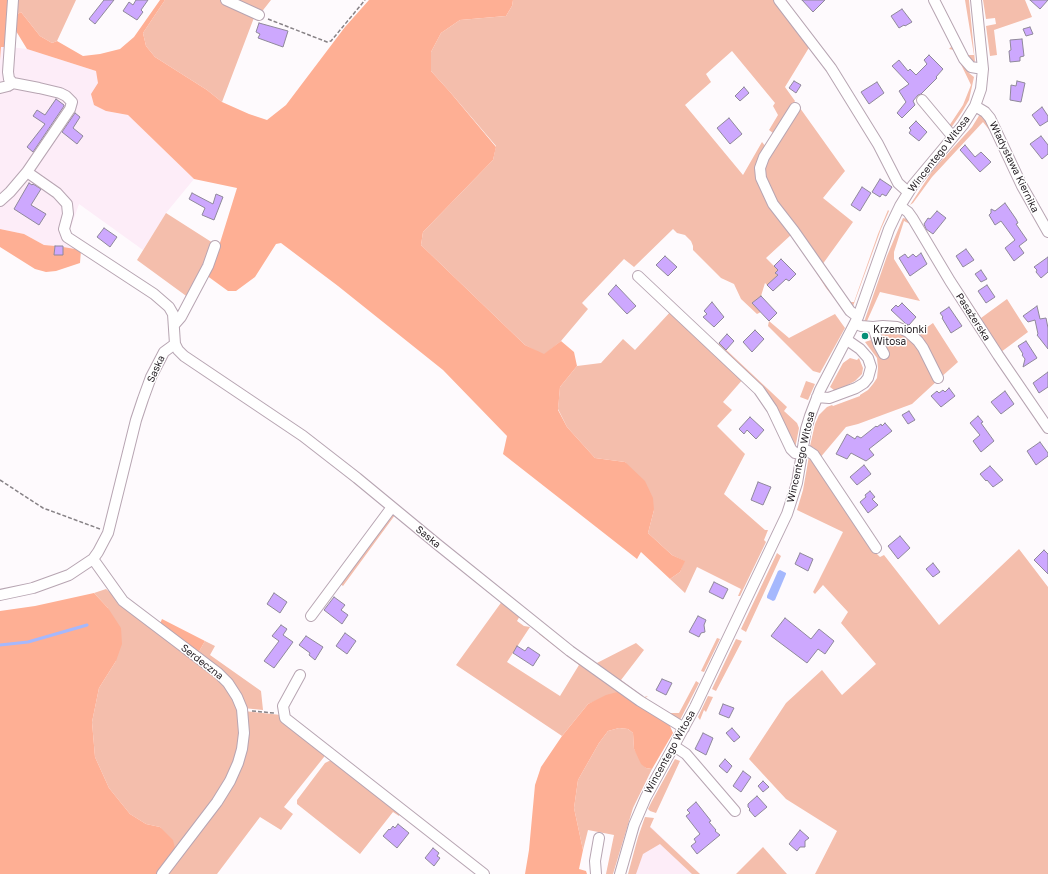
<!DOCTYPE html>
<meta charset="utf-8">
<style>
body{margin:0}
canvas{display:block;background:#fefafd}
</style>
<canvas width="1048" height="874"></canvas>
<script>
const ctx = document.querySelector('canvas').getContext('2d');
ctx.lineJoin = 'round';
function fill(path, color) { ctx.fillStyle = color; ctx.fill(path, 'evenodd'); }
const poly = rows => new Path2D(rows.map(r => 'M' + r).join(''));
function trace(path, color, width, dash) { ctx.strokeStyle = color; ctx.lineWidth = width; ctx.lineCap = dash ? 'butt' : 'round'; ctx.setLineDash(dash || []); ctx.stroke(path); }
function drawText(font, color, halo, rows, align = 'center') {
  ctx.font = font + ' "Golos Text",sans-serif'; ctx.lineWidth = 3; ctx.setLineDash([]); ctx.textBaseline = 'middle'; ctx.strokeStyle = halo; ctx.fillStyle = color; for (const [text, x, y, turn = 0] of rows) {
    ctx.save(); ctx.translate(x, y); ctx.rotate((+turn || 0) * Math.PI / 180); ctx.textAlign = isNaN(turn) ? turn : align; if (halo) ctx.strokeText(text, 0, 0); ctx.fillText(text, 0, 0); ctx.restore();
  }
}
const built = poly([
 [1,46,27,49,96,71,106,111,128,115,194,179,166,213,143,250,79,204,70,230,71,236,81,250,44,245,24,234,0,229,0,60],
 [650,826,700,874,635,874]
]);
const green = poly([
 [17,0,76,0,57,41,52,43,40,36,21,12,16,15],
 [165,0,222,0,255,15,222,102,207,90,155,57,146,46,143,33],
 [231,0,271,0,260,14],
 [513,0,776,0,810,46,785,87,795,101,777,133,773,133,769,130,778,115,773,106,775,103,732,51,706,74,711,82,685,105,743,175,762,142,766,147,758,174,849,314,850,318,826,288,792,234,766,258,778,270,775,273,778,275,767,285,765,283,761,296,753,303,761,312,757,314,741,299,734,284,721,278,693,250,693,246,691,241,685,235,677,233,673,229,634,267,624,259,582,303,588,309,561,341,544,355,525,345,421,245,423,232,493,160,496,146,450,92,431,71,431,52,441,33,460,20,506,16,512,6],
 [938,0,940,0,967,55,974,55,965,0,969,0,975,62,969,60],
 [983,0,1025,0,1032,17,994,30,997,55,990,56,986,26,996,24,995,18,986,19],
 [951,47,955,49,969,73,974,77,969,100,962,112,951,128,949,126,963,105,971,85,954,50,949,49],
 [800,108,845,171,823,198,853,222,822,265,849,302,854,302,878,234,888,210,889,211,881,229,852,309,770,195,763,167,779,140,782,138],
 [980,114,983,116,989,122,995,134,995,139,994,141,994,136,983,122,932,177,913,203,910,205,933,170,972,127],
 [166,213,213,243,189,298,137,260],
 [903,218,907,219,914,226,904,221,894,252,894,259,920,301,880,292,867,321,884,323,864,322,887,256],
 [967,297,981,318,1007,299,1028,332,1001,352,967,300],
 [672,310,744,378,723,402,732,410,717,426,745,454,724,494,765,530,768,530,764,540,766,542,740,596,738,596,741,589,697,567,685,593,670,579,680,572,684,561,672,555,648,533,654,510,625,462,595,458,567,427,558,409,560,387,577,366,601,363,623,339,635,350],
 [835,314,845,328,820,373,813,371,768,326,769,321,789,338],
 [933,323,958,362,940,378,916,335],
 [887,328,911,337,937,381,912,404,858,424,846,427,819,459,814,448,810,446,815,424,819,415,827,407,832,405,833,406,860,396,860,395,868,390,873,384,877,378,878,368,877,358,865,342,871,340,867,330,862,330,866,329,872,333,882,359,889,353,881,343,879,332,882,329],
 [719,343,787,407,784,411,797,423,799,428,795,449,774,408,717,346],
 [850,358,857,360,859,358,863,368,862,374,855,381,838,390,834,390,830,387,843,363],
 [806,381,815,384,808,400,800,397],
 [809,456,875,552,880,557,884,555,939,625,1019,549,1048,587,1048,874,815,874,837,831,786,799,749,759,786,703,822,670,842,695,876,664,841,623,848,612,823,585,815,594,813,592,843,532,797,510,803,490],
 [392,515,395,515,343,586,339,583],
 [777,553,781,556,746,632,741,629],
 [106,589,217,675,240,710,240,748,228,779,176,852,160,827,146,824,130,814,109,788,95,757,92,722,99,688,116,661,108,608,94,593],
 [503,600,521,614,517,621,524,626,530,627,507,662,560,696,579,665,539,634,542,633,621,691,588,704,562,736,456,665],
 [717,638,720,639,704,672,701,671],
 [736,639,742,641,716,691,712,689],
 [205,641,215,646,210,655,261,691,263,710,243,708,238,696,197,655],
 [636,643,644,650,621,680,644,697,648,696,644,699,593,665],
 [696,681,699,683,680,720,656,706,654,703,669,713,679,713],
 [708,696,713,697,706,712,704,710,700,720,698,717],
 [244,711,281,715,324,754,324,757,284,807,293,814,281,830,260,817,217,874,166,874,232,782],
 [619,728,628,729,633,733,634,749,646,768,652,769,633,808,613,874,606,874,614,835,588,830,583,850,574,808,578,780,599,743,608,731],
 [675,759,680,761,656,813,650,811,648,809,652,801],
 [329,761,332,761,400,814,399,816,393,812,360,854,297,804,297,800,325,763],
 [645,817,654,818,650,827,700,874,692,874,660,844,643,854,636,874,628,874,638,837],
 [763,847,787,874,736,874]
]);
const forest = poly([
 [0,0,10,0,7,47,1,47,0,60],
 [160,0,165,0,143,33,146,46,155,57,207,90,222,102,249,114,267,120,286,105,345,27,369,0,513,0,512,6,506,16,460,20,441,33,431,52,431,71,450,92,496,147,493,160,423,232,421,245,525,345,544,354,561,341,574,352,577,366,560,387,558,410,567,427,595,458,625,462,645,481,653,498,654,510,648,533,672,555,685,561,680,572,670,579,641,552,637,559,503,454,507,436,443,370,338,286,281,243,276,244,255,277,236,291,228,291,206,275,219,246,237,188,194,179,128,115,106,111,94,105,91,94,98,83,96,71,27,49,16,31,16,15,21,12,40,36,52,43,57,41,83,56,100,54,120,49,134,37],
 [0,229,24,234,44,245,55,246,54,255,62,255,63,247,81,250,80,263,56,271,46,272,35,269,0,247],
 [94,593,108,608,121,628,122,644,116,661,99,688,92,722,95,757,109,788,130,814,146,824,160,827,173,840,176,852,159,874,0,874,0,611,35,606],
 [162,619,205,641,197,655,159,626],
 [621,691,665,720,670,726,673,733,652,769,646,768,641,764,634,749,633,733,628,729,619,728,608,731,599,743,578,780,574,808,583,850,579,869,586,871,587,874,525,874,529,850,535,785,541,767,562,736,588,704,606,695]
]);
const water = poly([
 [780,570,786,573,786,574,775,600,773,601,767,598,767,596,778,571]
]);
const stream = poly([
 [0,645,28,642,87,625]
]);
const building = poly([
 [104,0,114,0,95,24,89,19,104,0],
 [136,0,148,0,141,10,143,12,137,20,123,11,129,2,133,5,136,0],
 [802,0,825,0,813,12,802,0],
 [1030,0,1048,0,1040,9,1030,0],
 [902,9,912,22,905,26,904,25,899,28,891,16,902,9],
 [259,23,288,31,283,47,258,38,260,34,256,32,259,23],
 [1030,27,1033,34,1026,36,1023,29,1030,27],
 [1022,39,1024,56,1020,57,1020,61,1010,62,1009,51,1011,50,1010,40,1022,39],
 [929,55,943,69,936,77,937,78,921,94,918,95,913,101,915,105,902,118,897,113,906,102,899,91,909,84,892,66,899,60,908,71,910,69,916,75,927,64,924,60,929,55],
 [794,81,801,85,796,93,789,88,794,81],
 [1017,81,1025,83,1021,102,1010,100,1011,85,1016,86,1017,81],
 [877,82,884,93,869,104,861,92,877,82],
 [744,87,749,93,740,101,735,96,744,87],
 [56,99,64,105,64,106,33,152,27,147,45,124,33,116,37,110,45,115,56,99],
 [1042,107,1048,116,1048,121,1040,126,1032,115,1042,107],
 [75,113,80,117,73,128,83,136,77,144,62,132,75,113],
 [729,118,742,134,730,144,717,128,729,118],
 [916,121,927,132,919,141,909,133,911,130,909,128,916,121],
 [1041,136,1048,145,1048,154,1042,159,1030,144,1041,136],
 [965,145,975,157,981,152,991,162,980,172,960,150,965,145],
 [880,179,892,187,886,196,882,194,880,197,872,192,880,179],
 [29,183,32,185,33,184,41,189,31,205,46,214,39,225,14,209,29,183],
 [862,187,871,193,860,211,851,205,862,187],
 [192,193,213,204,216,194,223,197,214,220,202,215,205,208,189,199,192,193],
 [1005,203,1016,219,1018,223,1016,224,1027,240,1019,246,1024,253,1014,261,1005,248,1015,240,1001,221,995,225,989,215,991,213,991,209,995,211,1005,203],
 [937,211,946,218,933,234,926,229,924,224,928,218,930,219,937,211],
 [104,228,117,237,110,247,97,237,104,228],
 [55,246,63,246,63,255,54,255,55,246],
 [966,249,974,260,963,267,956,256,966,249],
 [921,253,927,264,910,276,899,258,905,254,908,258,913,254,916,257,921,253],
 [665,256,677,267,668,276,656,265,665,256],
 [1048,257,1048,272,1041,278,1036,272,1037,270,1034,267,1048,257],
 [781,259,796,274,789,281,786,279,773,291,767,285,778,275,775,273,778,270,774,266,781,259],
 [981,270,987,279,981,282,975,274,981,270],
 [616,285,636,306,627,314,608,294,616,285],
 [987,285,995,297,986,303,978,291,987,285],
 [761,296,777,313,769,321,752,303,761,296],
 [712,302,724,317,714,327,703,317,707,314,704,311,712,302],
 [902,303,916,317,909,325,906,324,891,310,896,305,898,307,902,303],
 [1037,306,1040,319,1046,318,1048,328,1048,349,1037,335,1038,334,1035,320,1028,322,1023,316,1037,306],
 [949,307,962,326,951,333,942,318,943,317,940,313,949,307],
 [755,330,764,339,752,352,743,342,755,330],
 [727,334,734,341,726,350,719,343,727,334],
 [1026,341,1037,358,1023,367,1025,359,1022,355,1023,354,1018,346,1026,341],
 [1048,372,1048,387,1039,393,1033,383,1048,372],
 [949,388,955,396,941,407,931,396,937,391,939,393,943,390,945,392,949,388],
 [1005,391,1014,404,1001,414,991,402,1005,391],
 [909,411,915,420,908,424,902,415,909,411],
 [978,416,983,422,981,423,994,441,981,452,973,441,980,435,970,423,978,416],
 [750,417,764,430,756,439,747,430,744,434,739,429,750,417],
 [885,423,892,431,869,449,874,455,866,461,851,453,847,459,836,454,847,434,855,439,857,436,861,438,876,426,877,427,881,424,882,426,885,423],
 [1040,442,1048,453,1048,456,1036,465,1027,451,1040,442],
 [864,465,871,474,857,485,850,477,864,465],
 [990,466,1003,480,993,487,987,480,986,481,980,474,990,466],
 [758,482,771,487,763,505,751,500,758,482],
 [870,491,875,497,872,499,878,505,868,513,860,502,866,497,865,495,870,491],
 [900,536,910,548,898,559,888,546,900,536],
 [1044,550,1048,554,1048,574,1034,560,1044,550],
 [800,553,813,559,808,571,795,564,800,553],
 [933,563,940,572,933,577,926,569,933,563],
 [714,582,728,589,723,599,709,592,714,582],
 [274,593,287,602,280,613,267,604,274,593],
 [334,597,345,605,341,610,348,615,342,624,324,610,334,597],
 [698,616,706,620,704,625,705,632,701,633,699,637,689,632,698,616],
 [785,618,811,639,819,629,834,641,825,654,818,649,807,663,771,636,785,618],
 [281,625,287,629,283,635,293,642,274,668,264,661,279,641,272,636,281,625],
 [345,633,356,641,347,654,336,646,345,633],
 [306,636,323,647,315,660,309,655,310,653,299,645,306,636],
 [517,646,525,651,528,647,540,655,533,666,513,653,517,646],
 [662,679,672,683,666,695,656,690,662,679],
 [723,704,734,708,729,718,719,714,723,704],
 [732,728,740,737,734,742,726,733,732,728],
 [703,733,713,738,706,755,695,749,703,733],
 [725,759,732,766,727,773,719,766,725,759],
 [743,771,751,777,741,792,733,786,743,771],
 [763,781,769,787,763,792,758,786,763,781],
 [757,796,767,807,755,817,749,810,750,809,748,807,748,804,757,796],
 [696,802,711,821,709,822,716,830,715,831,720,835,697,854,691,846,696,842,694,839,700,834,686,816,690,813,687,810,696,802],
 [398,824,409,833,397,848,383,836,389,829,390,830,393,826,395,828,398,824],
 [800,830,809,838,805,841,805,847,800,847,797,851,789,844,800,830],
 [433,848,439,853,437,856,440,858,434,866,425,858,433,848]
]);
const path = poly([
 [268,19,327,42,331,41,365,0],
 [0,480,43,508,100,529],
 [252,711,274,713]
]);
const minor = poly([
 [13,0,8,72,9,79,13,83],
 [226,0,259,15],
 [779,0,831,68,878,144,898,183,908,192],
 [934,0,964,59,971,67,983,69],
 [0,88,8,86,13,83,39,88,60,93,66,96,72,102,70,109,27,172,10,192,0,201],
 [922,100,953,137],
 [975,106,985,112,990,118,1022,186,1048,232],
 [795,108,764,157,760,168,761,178,773,204,794,231,850,311,858,317],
 [27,172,57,193,67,204,68,214,64,229,67,237,154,294,169,307,173,314,175,344,178,350,184,356,303,436,357,478,437,544,570,651,640,701,684,728],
 [900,206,908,212,913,219,950,281,998,355,1048,428],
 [638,276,759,390,772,409,791,449,795,453,802,454],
 [855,323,861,326,873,327,883,326,897,327,908,332,918,341,923,348,938,378],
 [174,325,181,317,208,266,215,246],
 [873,327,879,345,884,354],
 [817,397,829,398,856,388,864,383,868,378,871,367,868,358,860,349,847,340],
 [802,450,808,451,814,455,876,548],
 [93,559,123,601,218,673,228,683,237,697,242,709,244,733,242,749,238,763,230,781,217,802,162,874],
 [0,595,33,588,69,575,93,559,98,552,108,533,136,420,143,399,151,377,164,352,175,344],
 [311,616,392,507],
 [300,675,283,706,285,718,484,874],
 [674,746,686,754,735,811],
 [596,874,595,861,599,838],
 [620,874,634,825,646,797,695,707,787,514,797,483,806,429,810,416,820,390,858,317,889,229,900,206,913,185,963,125,975,106,981,89,983,69,976,0]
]);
const markers = [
 [865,336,4,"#068f78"]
];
const streetNames = [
 ["Wincentego Witosa",939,154,-52],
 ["Władysława Kiernika",1014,167,64],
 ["Pasażerska",973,317,57],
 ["Saska",156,369,-66],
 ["Wincentego Witosa",801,457,-77],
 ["Saska",428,537,39],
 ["Serdeczna",202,662,38],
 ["Wincentego Witosa",670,752,-61]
];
const poiNames = [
 ["Krzemionki",873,330],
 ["Witosa",873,342]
];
fill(built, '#fdedf8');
fill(green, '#f4beac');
fill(forest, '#feaf94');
fill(water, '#a5b8fd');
trace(stream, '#a5b8fd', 3);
fill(building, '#cda8fe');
trace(building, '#8f889a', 1);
trace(minor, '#b7a5b2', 12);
trace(path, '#878286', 1.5, [4, 2]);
trace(minor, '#fff', 10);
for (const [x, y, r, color] of markers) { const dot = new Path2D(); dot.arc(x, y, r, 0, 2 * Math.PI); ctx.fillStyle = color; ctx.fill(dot); trace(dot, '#fff', 1.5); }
drawText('10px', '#221c21', '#fff', streetNames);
drawText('10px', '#221c21', '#fff', poiNames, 'left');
</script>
